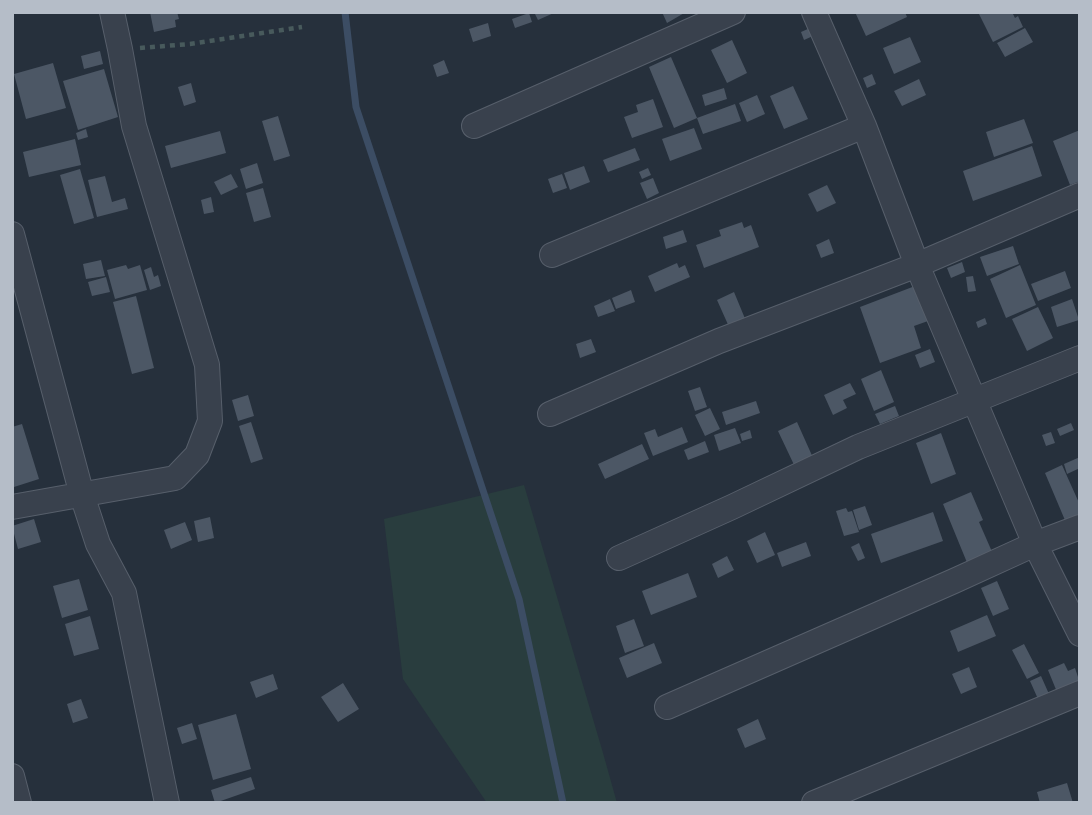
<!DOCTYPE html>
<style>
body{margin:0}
#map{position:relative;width:1092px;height:815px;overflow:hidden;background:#26303c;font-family:"Asap Condensed",sans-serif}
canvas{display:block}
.frame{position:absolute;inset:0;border:14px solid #b5bdc8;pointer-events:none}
</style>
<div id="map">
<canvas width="1092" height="815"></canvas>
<div class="frame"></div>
</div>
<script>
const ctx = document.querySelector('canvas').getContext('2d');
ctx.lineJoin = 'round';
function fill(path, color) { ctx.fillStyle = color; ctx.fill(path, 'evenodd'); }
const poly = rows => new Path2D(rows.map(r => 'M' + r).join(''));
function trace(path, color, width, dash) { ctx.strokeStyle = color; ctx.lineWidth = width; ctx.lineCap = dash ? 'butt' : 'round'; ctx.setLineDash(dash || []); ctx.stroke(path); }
const green = poly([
 [524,485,603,753,617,803,487,803,403,679,384,519]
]);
const stream = poly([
 [345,12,356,107,519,599,563,803]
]);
const building = poly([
 [150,12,177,12,179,19,175,20,176,27,154,32],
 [534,12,556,12,538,20],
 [662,12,686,12,667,23],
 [855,12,905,12,907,17,866,36],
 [978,12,1012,12,1015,18,1018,16,1023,27,993,42],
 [529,13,532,22,515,28,512,19],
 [488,23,491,36,473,42,469,29],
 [810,28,813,36,804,40,801,32],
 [1025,28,1033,42,1005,57,997,43],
 [910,37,921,62,894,74,883,48],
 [732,40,747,73,727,83,711,50],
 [100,51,103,64,84,69,81,56],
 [671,57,697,118,674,128,649,67],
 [444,60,449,73,437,77,433,65],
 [53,63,66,108,26,119,14,74],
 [104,69,118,117,78,130,63,81],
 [872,74,876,84,867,88,863,78],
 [919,79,926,95,902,106,894,91],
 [191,83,196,102,184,106,178,87],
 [793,86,808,119,784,129,770,96],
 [724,88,727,99,705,106,702,95],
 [757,95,765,114,747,122,739,103],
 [653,99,663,127,632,138,624,117,638,112,636,105],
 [735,104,741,121,703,134,697,118],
 [278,116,290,156,274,161,262,121],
 [1024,119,1033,143,994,157,986,132],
 [694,128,702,149,670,161,662,139],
 [86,129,88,137,78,140,76,133],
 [1080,130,1080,181,1070,185,1053,141],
 [220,131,226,153,171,168,165,146],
 [75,139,81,165,29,177,23,152],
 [1032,146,1042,176,973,201,963,171],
 [635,148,640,160,608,172,603,160],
 [257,163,263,183,246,189,240,169],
 [584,166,590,182,570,190,564,173],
 [648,168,651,175,642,179,639,172],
 [80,169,94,218,74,224,60,175],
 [231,174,238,187,221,195,214,182],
 [562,174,567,188,553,193,548,179],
 [105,176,112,202,125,198,128,209,97,217,88,180],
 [653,178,659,193,647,199,640,183],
 [827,185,836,203,817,212,808,194],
 [263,188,271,217,254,222,246,193],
 [211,197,214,212,204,214,201,200],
 [742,222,744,228,751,225,759,247,704,268,696,245,721,236,719,230],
 [683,230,687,242,666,249,663,237],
 [829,239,834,253,821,258,816,245],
 [1013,246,1019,264,987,276,980,257],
 [101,260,105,276,86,279,83,264],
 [962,262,965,272,951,278,947,268],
 [677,263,679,268,685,265,690,277,655,292,648,276],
 [126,265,128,269,140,265,147,290,115,299,107,270],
 [1020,265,1036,305,1006,318,990,279],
 [151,267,154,277,158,275,161,286,150,290,144,270],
 [1065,271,1071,288,1038,301,1031,284],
 [973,276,976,291,968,292,966,277],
 [106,277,110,292,92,296,88,282],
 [915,286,928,321,914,326,921,348,880,363,860,307],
 [631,290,635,302,616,309,612,298],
 [734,292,746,321,730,329,717,300],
 [136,296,154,368,132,374,113,302],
 [610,299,615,311,598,317,594,306],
 [1072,299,1079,320,1057,327,1051,307],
 [1038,307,1053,338,1027,351,1012,319],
 [985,318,987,324,978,328,976,322],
 [591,339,596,352,580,358,576,344],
 [930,349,935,362,920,368,915,355],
 [881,370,894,402,874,411,861,379],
 [850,383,856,394,843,400,847,408,833,415,824,395],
 [700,387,707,407,695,411,688,391],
 [248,395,254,416,238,421,232,400],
 [756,401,760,413,726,425,722,412],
 [895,406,899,416,880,424,875,414],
 [710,408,720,429,705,436,695,415],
 [251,422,263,459,251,463,239,426],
 [797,422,814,460,796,469,778,431],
 [1071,423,1074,430,1060,436,1057,429],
 [22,424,39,479,14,487,12,482,12,427],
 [682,427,688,442,653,456,644,433,655,429,658,437],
 [735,428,741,443,719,451,714,435],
 [750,430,752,438,742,441,740,434],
 [1051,432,1055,443,1046,446,1042,435],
 [941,433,956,474,931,484,916,443],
 [705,441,709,452,688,460,684,450],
 [642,444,649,459,605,479,598,464],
 [1080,457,1080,468,1067,474,1064,464],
 [1062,465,1080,505,1080,520,1067,525,1045,473],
 [971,492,983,520,979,522,993,554,968,565,943,504],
 [865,506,872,525,859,530,853,510],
 [846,508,848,512,852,511,859,532,844,536,836,511],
 [933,512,943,541,881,563,871,534],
 [210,517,214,538,198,542,194,521],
 [34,519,41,542,18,549,12,526],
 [185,522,192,540,171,549,164,530],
 [765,532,775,555,757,563,747,541],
 [806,542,811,556,782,567,777,553],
 [859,543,865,558,858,561,851,547],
 [727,556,734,570,718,578,712,564],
 [688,573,697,597,651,615,642,591],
 [79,579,88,610,62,618,53,586],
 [997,581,1009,609,993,616,981,588],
 [987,615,996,636,958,652,950,631],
 [90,616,99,649,74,656,65,624],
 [634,619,644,646,625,653,616,626],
 [654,643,662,663,627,678,619,658],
 [1024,644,1039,673,1027,679,1012,650],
 [1064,663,1068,671,1075,668,1080,683,1057,692,1048,670],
 [969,667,977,687,961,694,952,674],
 [273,674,278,689,256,698,250,682],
 [1041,676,1049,694,1038,699,1030,681],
 [343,683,359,709,338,722,321,697],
 [81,699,88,718,73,723,67,704],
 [236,714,251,769,213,780,198,725],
 [758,719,766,739,745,748,737,729],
 [192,723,197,739,182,744,177,728],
 [251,777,255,789,215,803,211,790],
 [1067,783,1073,803,1040,803,1037,792]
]);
const path = poly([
 [140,48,190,44,302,27]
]);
const minor = poly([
 [814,12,864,126,917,265,1035,544,1080,634],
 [474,126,733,12],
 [12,234,82,495,98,544,124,593,167,803],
 [552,255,864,126],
 [550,414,719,341,917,265,1080,195],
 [12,507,175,478,197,455,210,421,207,365,134,126,120,49,112,12],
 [619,558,732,507,858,447,1080,358],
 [667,707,954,581,1035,544,1080,527],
 [12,776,19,803],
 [814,803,1080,693]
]);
fill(green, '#293d3e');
trace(stream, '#3c4d64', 7);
fill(building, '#4c5765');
trace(minor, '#575f6b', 26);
trace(path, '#485a5c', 4.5, [5, 5]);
trace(minor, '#39414d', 24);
</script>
